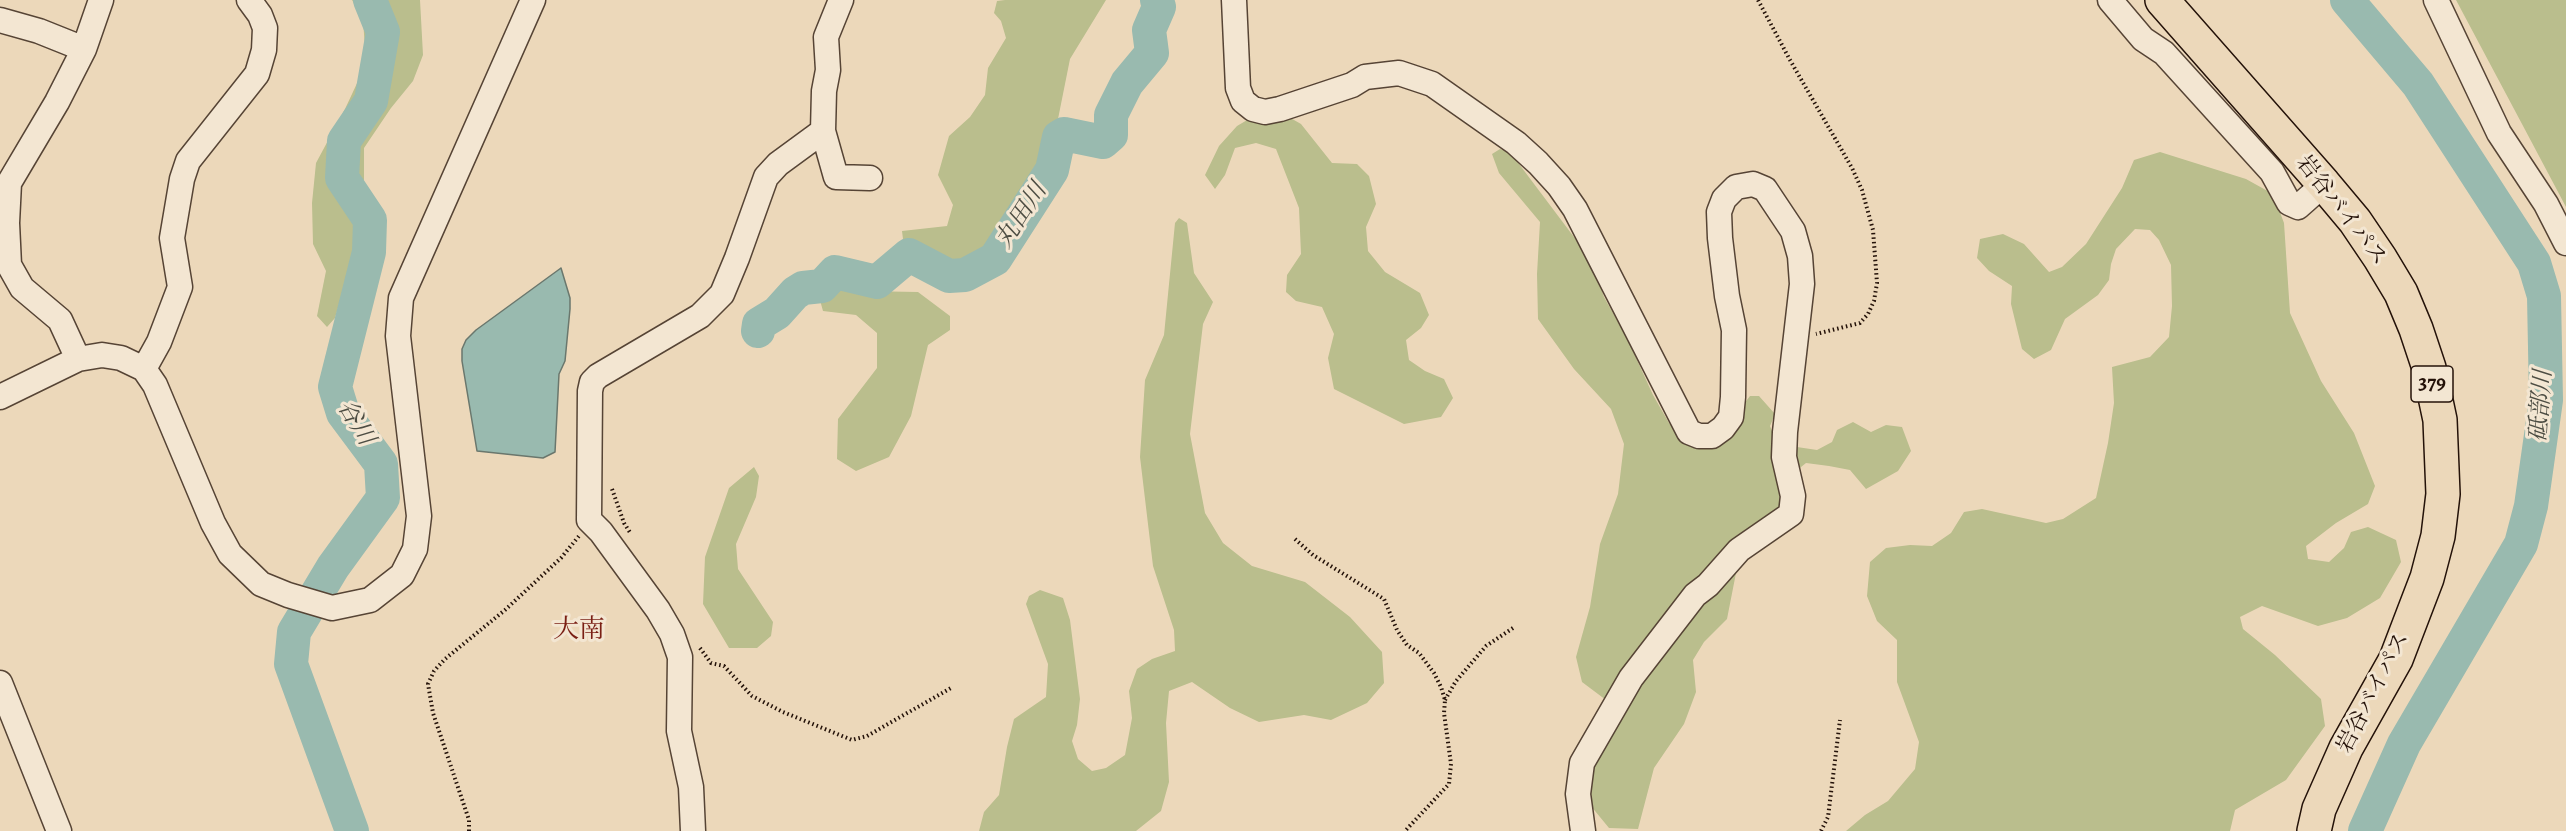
<!DOCTYPE html>
<meta charset="utf-8">
<style>
body{margin:0}
canvas{display:block;background:#ecd8ba}
</style>
<canvas width="2566" height="831"></canvas>
<script>
const ctx = document.querySelector('canvas').getContext('2d');
ctx.lineJoin = 'round';
function fill(path, color) { ctx.fillStyle = color; ctx.fill(path, 'evenodd'); }
const poly = rows => new Path2D(rows.map(r => 'M' + r).join(''));
function trace(path, color, width, dash) { ctx.strokeStyle = color; ctx.lineWidth = width; ctx.lineCap = dash ? 'butt' : 'round'; ctx.setLineDash(dash || []); ctx.stroke(path); }
function drawText(font, color, halo, rows, align = 'center') {
  ctx.font = font + ' Alegreya,"Noto Serif JP",serif'; ctx.lineWidth = 6; ctx.setLineDash([]); ctx.textBaseline = 'middle'; ctx.strokeStyle = halo; ctx.fillStyle = color; for (const [text, x, y, turn = 0] of rows) {
    ctx.save(); ctx.translate(x, y); ctx.rotate((+turn || 0) * Math.PI / 180); ctx.textAlign = isNaN(turn) ? turn : align; if (halo) ctx.strokeText(text, 0, 0); ctx.fillText(text, 0, 0); ctx.restore();
  }
}
const green = poly([
 [352,0,420,0,423,55,413,81,391,108,364,148,364,179,356,245,335,318,327,327,317,316,326,271,313,244,312,203,316,163,345,109,366,64,363,19],
 [1005,0,1106,0,1070,59,1049,164,1015,218,1003,245,967,267,950,270,924,259,904,247,902,231,947,226,953,205,938,175,949,136,970,117,985,95,988,68,1006,38,1001,21,994,13,997,1],
 [2456,0,2566,0,2566,207,2522,124],
 [1254,116,1287,116,1301,124,1332,163,1357,164,1369,176,1376,204,1366,227,1368,251,1385,272,1420,293,1429,315,1421,328,1406,340,1409,360,1425,371,1444,379,1453,398,1441,417,1404,424,1334,389,1328,358,1334,334,1322,307,1296,301,1286,292,1287,275,1301,254,1299,208,1276,149,1256,143,1235,148,1225,175,1215,189,1205,175,1219,146,1237,126],
 [1500,149,1510,152,1592,261,1604,297,1627,338,1653,395,1669,423,1683,438,1737,413,1750,396,1759,396,1775,414,1770,426,1777,444,1817,450,1832,442,1837,430,1853,422,1871,432,1886,425,1902,427,1911,451,1898,471,1866,489,1850,470,1829,466,1806,463,1791,475,1785,501,1772,517,1736,573,1727,619,1704,642,1693,660,1696,692,1684,724,1654,768,1638,829,1609,828,1586,800,1606,700,1582,682,1576,657,1590,607,1600,544,1618,494,1624,444,1611,409,1574,369,1538,319,1537,274,1540,222,1499,173,1492,154],
 [2160,152,2246,179,2273,194,2284,223,2290,313,2321,381,2354,433,2375,486,2368,504,2336,523,2306,546,2308,559,2329,562,2344,548,2351,532,2368,527,2396,540,2401,562,2380,598,2347,618,2318,626,2262,606,2240,617,2243,629,2275,655,2321,699,2325,726,2286,780,2235,810,2230,831,1846,831,1865,815,1888,801,1915,769,1919,742,1897,682,1897,640,1877,621,1867,596,1870,562,1886,548,1910,545,1932,546,1951,533,1964,512,1982,509,2046,523,2063,519,2096,498,2108,443,2114,403,2112,367,2150,357,2169,337,2172,306,2171,265,2159,240,2150,230,2135,229,2116,249,2111,264,2109,280,2098,295,2065,319,2051,350,2034,359,2022,349,2011,304,2012,286,1989,271,1977,258,1980,239,2003,234,2024,244,2049,272,2062,267,2086,244,2122,188,2134,160],
 [1179,218,1187,223,1194,273,1213,302,1203,324,1190,434,1205,513,1223,543,1252,566,1305,582,1350,617,1382,652,1384,683,1367,703,1331,720,1304,715,1259,722,1230,708,1192,682,1169,691,1166,723,1169,782,1161,811,1136,831,979,831,984,812,999,795,1007,747,1014,719,1046,697,1048,664,1026,604,1029,596,1040,590,1063,598,1070,620,1080,699,1077,725,1072,741,1078,759,1092,771,1106,768,1125,755,1132,718,1129,691,1137,669,1152,659,1175,651,1174,630,1153,566,1140,457,1145,380,1164,335,1175,223],
 [840,285,856,286,863,291,918,292,950,316,950,330,928,345,911,416,889,457,856,471,837,459,838,419,877,368,877,333,856,315,823,311,818,293],
 [754,467,759,476,756,497,736,544,738,569,773,622,771,636,757,648,729,648,703,604,705,557,729,488]
]);
const water = poly([
 [561,268,570,298,570,309,565,361,559,374,555,452,543,458,477,451,462,361,462,349,466,340,476,330,561,268]
]);
const river = poly([
 [2347,0,2418,84,2534,263,2544,296,2546,400,2531,506,2521,544,2404,744,2365,831],
 [758,331,759,324,777,313,795,293,803,288,822,286,835,272,877,282,909,255,949,276,965,275,995,259,1052,170,1059,137,1064,134,1103,142,1111,135,1111,115,1127,83,1152,53,1149,30,1159,7,1157,0],
 [352,831,291,664,294,632,333,567,383,498,381,464,343,413,335,387,369,252,370,220,342,178,344,141,371,101,383,32,370,0]
]);
const path = poly([
 [1758,0,1790,60,1852,168,1862,190,1873,230,1877,283,1874,301,1868,314,1860,323,1816,334],
 [612,489,624,523,631,534],
 [1295,539,1313,555,1384,599,1397,630,1407,645,1419,653,1434,673,1441,687,1445,700,1444,713,1451,764,1449,784,1405,831],
 [700,648,711,663,724,666,752,696,783,712,852,740,867,736,951,688],
 [1445,700,1456,681,1486,646,1513,628],
 [469,831,469,820,433,713,428,684,434,671,445,659,505,610,561,558,579,536],
 [1821,831,1828,817,1840,720]
]);
const minor = poly([
 [1234,0,1238,88,1243,101,1253,109,1265,112,1280,109,1352,85,1365,77,1399,73,1432,84,1516,143,1538,163,1559,186,1575,209,1689,432,1699,436,1712,436,1723,428,1731,417,1733,397,1734,330,1727,296,1720,238,1719,212,1724,199,1736,187,1753,184,1765,189,1793,231,1800,256,1802,284,1785,432,1784,457,1793,496,1791,514,1739,550,1708,585,1695,595,1631,678,1582,763,1578,794,1583,831],
 [2110,0,2143,39,2164,53,2272,172,2289,203,2298,207,2324,184],
 [2436,0,2499,133,2546,204,2566,243],
 [0,20,39,31,84,49],
 [823,131,836,177,870,178],
 [7,223,9,265,22,288,60,320,78,359],
 [0,227,7,223,9,183,57,102,84,49,101,0],
 [144,369,159,342,180,287,172,238,182,179,188,161,257,74,264,50,265,28,260,15,249,0],
 [0,397,78,359,102,355,121,358,144,369,155,385,213,523,230,554,261,584,288,595,332,608,370,600,402,575,415,549,419,516,398,336,401,298,533,0],
 [0,683,59,831],
 [693,831,691,787,679,731,680,657,672,634,658,610,601,532,589,520,590,391,592,382,598,376,700,316,722,294,737,258,766,177,778,164,823,131,824,91,828,70,826,37,841,0]
]);
const highway = poly([
 [2162,0,2324,184,2355,221,2380,258,2401,293,2416,329,2429,368,2440,420,2443,494,2438,536,2427,578,2396,659,2346,748,2319,809,2314,831]
]);
const shields = [
 [2432,384,42]
];
const shieldNames = [
 ["379",2432,384]
];
const streetNames = [
 ["岩谷バイパス",2341,211,52],
 ["岩谷バイパス",2374,693,-63]
];
const waterNames = [
 ["丸田川",1022,216,-57],
 ["砥部川",2542,406,-86],
 ["谷川",355,423,59]
];
const quarterNames = [
 ["大南",579,631]
];
fill(green, '#babe8d');
fill(water, '#99baaf');
trace(water, '#6a776d', 1.5);
trace(river, '#99baaf', 34);
trace(minor, '#564435', 27);
trace(highway, '#241209', 36);
trace(path, '#241209', 4, [1.5, 3]);
trace(minor, '#f3e6d2', 24);
trace(highway, '#ecd8ba', 33);
for (const [x, y, w] of shields) { const box = new Path2D(); box.roundRect(x - w / 2, y - 18, w, 36, 4.5); ctx.fillStyle = '#f3e6d2'; ctx.fill(box); trace(box, '#241209', 1.5); }
drawText('bold 21px', '#241209', null, shieldNames);
drawText('22px', '#241209', '#f3e6d2', streetNames);
drawText('italic 24px', '#4d4d43', '#f3e6d2', waterNames);
drawText('26px', '#7a1f14', '#f3e6d2', quarterNames);
</script>
